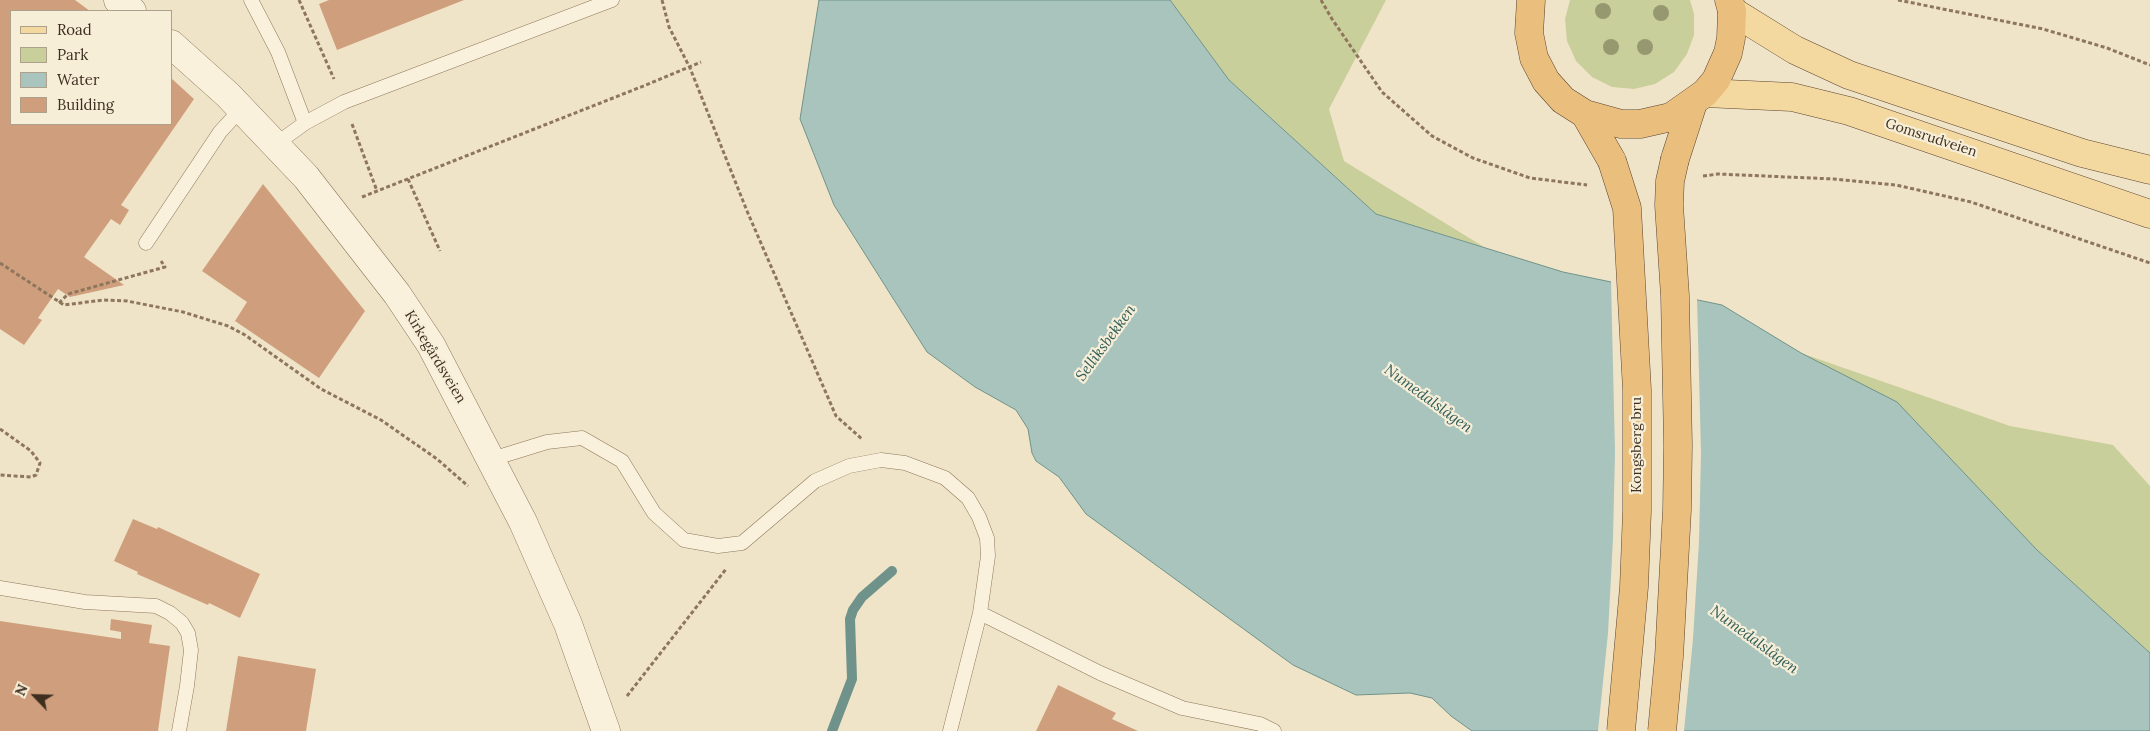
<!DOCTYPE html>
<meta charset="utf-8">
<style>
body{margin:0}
#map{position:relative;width:2150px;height:731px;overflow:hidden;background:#f0e4c8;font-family:Lora,serif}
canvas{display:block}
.legend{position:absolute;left:10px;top:10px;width:162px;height:115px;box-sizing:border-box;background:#f7eed8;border:1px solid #ada18e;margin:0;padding:6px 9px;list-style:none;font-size:15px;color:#3d2e20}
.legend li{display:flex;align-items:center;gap:10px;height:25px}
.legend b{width:25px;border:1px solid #ada18e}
.north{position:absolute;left:10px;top:671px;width:50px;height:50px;-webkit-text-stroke:4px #f7eed8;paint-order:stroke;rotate:294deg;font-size:14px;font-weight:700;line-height:20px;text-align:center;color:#3d2e20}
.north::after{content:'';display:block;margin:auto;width:18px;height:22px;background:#3d2e20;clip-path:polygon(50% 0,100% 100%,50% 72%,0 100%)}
</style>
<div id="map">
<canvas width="2150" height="731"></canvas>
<ul class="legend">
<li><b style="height:6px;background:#f3d9a0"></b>Road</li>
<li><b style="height:14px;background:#c9cf9b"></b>Park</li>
<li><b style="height:14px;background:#a9c4bc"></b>Water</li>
<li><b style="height:14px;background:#cf9f7d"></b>Building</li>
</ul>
<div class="north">N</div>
</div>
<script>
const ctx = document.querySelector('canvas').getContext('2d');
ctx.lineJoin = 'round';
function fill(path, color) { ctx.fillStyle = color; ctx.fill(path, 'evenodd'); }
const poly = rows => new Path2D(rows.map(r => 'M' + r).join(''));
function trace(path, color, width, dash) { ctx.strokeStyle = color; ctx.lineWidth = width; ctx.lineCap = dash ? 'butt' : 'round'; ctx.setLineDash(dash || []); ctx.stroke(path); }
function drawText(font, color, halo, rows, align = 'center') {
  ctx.font = font + ' Lora,serif'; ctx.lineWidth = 4.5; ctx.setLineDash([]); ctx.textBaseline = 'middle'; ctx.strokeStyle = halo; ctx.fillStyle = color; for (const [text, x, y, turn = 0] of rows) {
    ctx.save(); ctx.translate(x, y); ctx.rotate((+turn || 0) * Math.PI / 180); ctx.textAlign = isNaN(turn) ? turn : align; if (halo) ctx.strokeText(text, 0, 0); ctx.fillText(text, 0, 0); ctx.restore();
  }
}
const green = poly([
 [1170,0,1386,0,1329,109,1344,161,1484,247,1376,214,1229,80],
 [1570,0,1690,0,1694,14,1694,35,1687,54,1674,72,1655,84,1634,89,1612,87,1592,77,1576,61,1567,41,1565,19],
 [1801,353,2010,426,2113,445,2150,486,2150,653,2037,550]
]);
const water = poly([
 [819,0,1170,0,1229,80,1376,214,1563,272,1722,305,1801,353,1897,402,2037,550,2150,653,2150,731,1472,731,1451,716,1432,698,1410,693,1356,695,1293,665,1086,514,1059,477,1036,461,1032,453,1028,429,1016,410,975,387,927,352,834,205,800,119,819,0]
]);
const pier = poly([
 [1611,280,1697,298,1701,453,1699,542,1693,639,1684,731,1598,731,1608,633,1613,539,1615,452]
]);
const stream = poly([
 [832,731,852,679,850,619,853,610,862,597,892,571]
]);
const building = poly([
 [0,0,75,0,90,11,11,11,11,124,171,124,171,78,194,99,121,205,129,210,120,225,111,219,84,257,124,285,70,297,58,289,38,318,42,320,24,345,0,329],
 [329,0,464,0,337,50,319,4],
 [263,184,365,311,319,378,235,321,247,302,202,271],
 [133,519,157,529,158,527,260,574,240,618,209,603,208,605,137,574,138,572,114,561],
 [111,619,152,625,149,643,170,646,158,731,0,731,0,621,121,639,121,632,110,630],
 [238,656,316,669,306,731,226,731],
 [1058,685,1116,713,1112,719,1138,731,1036,731]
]);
const path = poly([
 [299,0,334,79],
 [662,0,669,27,690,68,747,211,836,416,862,439],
 [1321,0,1332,19,1382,92,1432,136,1473,158,1530,178,1587,185],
 [1898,0,2043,29,2107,48,2150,65],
 [352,124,377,191],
 [1703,176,1718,174,1834,179,1896,185,1971,202,2150,263],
 [408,179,440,251],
 [362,197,646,85,701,62],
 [0,263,64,305,103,300,127,301,183,312,228,326,245,335,321,389,381,420,437,459,468,486],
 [59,303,68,294,165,267,161,261],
 [0,429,31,451,40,463,36,475,31,477,0,475],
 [627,696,726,569]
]);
const service = poly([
 [251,0,278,52,305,123],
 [276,144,305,123,344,102,612,0],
 [146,243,220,132,241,109],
 [492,459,547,442,582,438,622,461,654,513,684,540,718,546,742,543,815,481,849,466,881,460,905,463,945,478,968,498,979,517,987,538,988,556,980,613,950,731],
 [0,588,85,602,156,606,170,613,182,623,188,633,191,650,187,686,179,731],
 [980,613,1100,673,1182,708,1260,724,1274,731]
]);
const minor = poly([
 [118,0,132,11],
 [171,44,228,95,306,177,397,294,431,345,523,522,568,624,606,731]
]);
const primary = poly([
 [1732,11,1795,50,1849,75,2082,153,2150,170],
 [1705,93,1792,97,1849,111,2150,214]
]);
const trunk = poly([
 [1531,0,1529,33,1534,58,1546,81,1563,100,1585,114,1621,124,1640,124,1671,117,1705,93,1716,80,1728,53,1731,38,1732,11,1729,0],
 [1585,114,1612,161],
 [1675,159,1693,103]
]);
const trunkBridge = poly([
 [1612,161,1627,208,1637,390,1637,511,1634,587,1621,731],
 [1662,731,1669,657,1677,510,1678,445,1675,296,1669,205,1670,181,1675,159]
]);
const trees = [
 [1603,11],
 [1661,13],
 [1611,47],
 [1645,47]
];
const streetNames = [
 ["Gomsrudveien",1931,138,18],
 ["Kirkegårdsveien",435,357,59],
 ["Kongsberg bru",1637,445,-90]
];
const waterNames = [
 ["Selliksbekken",1106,343,-54],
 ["Numedalslågen",1428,399,36],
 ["Numedalslågen",1754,640,36]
];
fill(green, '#c9cf9b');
fill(water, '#a9c4bc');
trace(water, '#6f938a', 1);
fill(pier, '#f0e4c8');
trace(stream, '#6f938a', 10);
fill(building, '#cf9f7d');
trace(service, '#8d765c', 15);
trace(minor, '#8d765c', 29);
trace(primary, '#5b4430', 29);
trace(trunk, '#5b4430', 29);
trace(path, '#8d765c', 3, [4, 2.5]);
trace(service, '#faf1dc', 14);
trace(minor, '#faf1dc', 28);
trace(primary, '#f3d9a0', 28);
trace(trunk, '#eabe7c', 28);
trace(trunkBridge, '#5b4430', 29, []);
trace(trunkBridge, '#eabe7c', 28);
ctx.fillStyle = '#96986f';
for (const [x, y] of trees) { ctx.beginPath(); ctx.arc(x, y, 8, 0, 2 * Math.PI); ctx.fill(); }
drawText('14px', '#3d2e20', '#f7eed8', streetNames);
drawText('italic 15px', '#2f5d5a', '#f7eed8', waterNames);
</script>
